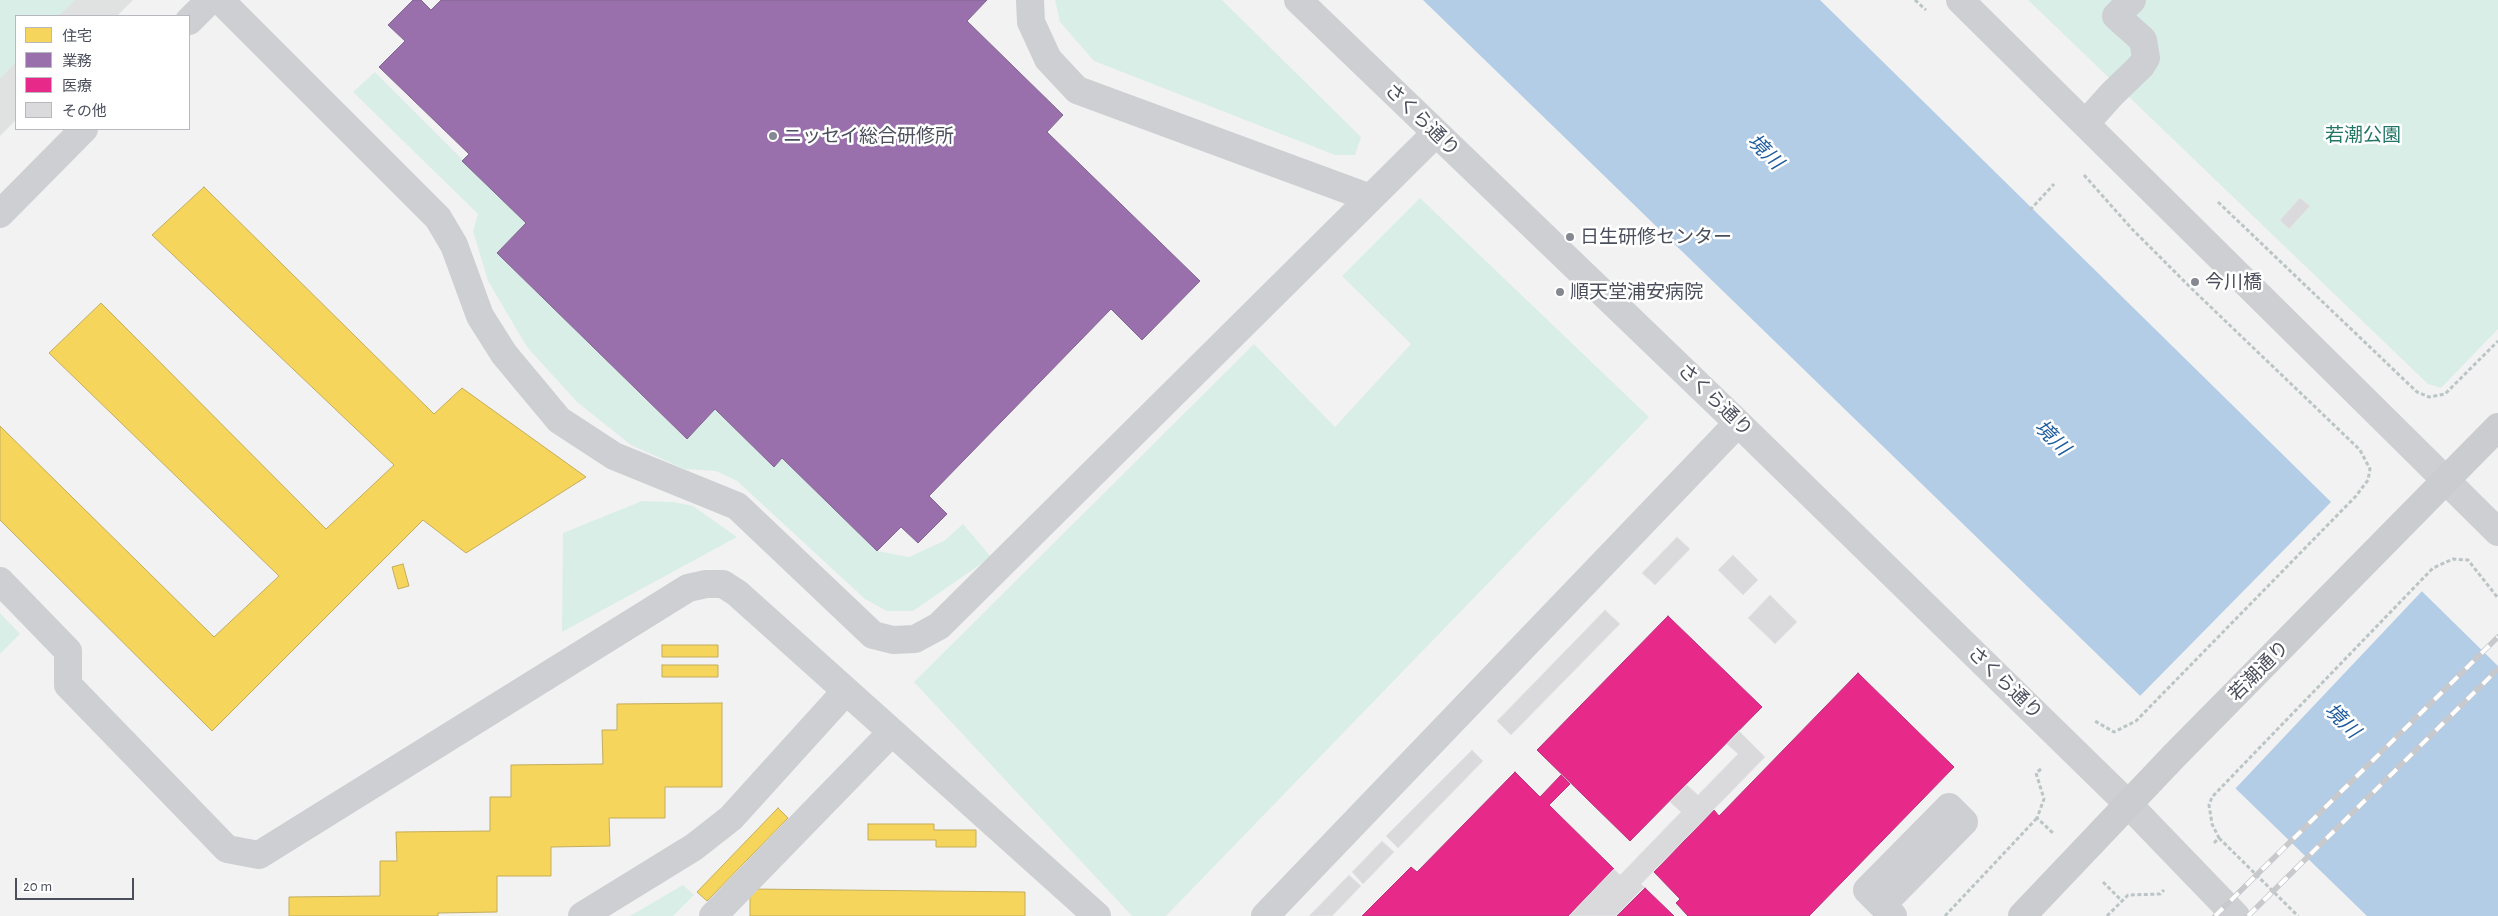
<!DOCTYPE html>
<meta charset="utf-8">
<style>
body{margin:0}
#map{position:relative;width:2498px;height:916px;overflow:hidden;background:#f2f2f2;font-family:"Alegreya Sans","Noto Sans JP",sans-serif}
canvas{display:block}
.legend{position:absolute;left:15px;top:15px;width:175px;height:115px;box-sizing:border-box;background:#fff;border:1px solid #b7b9be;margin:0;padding:6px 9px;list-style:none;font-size:15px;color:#4b4f5c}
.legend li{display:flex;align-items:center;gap:10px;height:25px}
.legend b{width:25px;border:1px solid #b7b9be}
.scale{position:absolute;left:15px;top:878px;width:119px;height:22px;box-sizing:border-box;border:2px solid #4b4f5c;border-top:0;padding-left:6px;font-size:15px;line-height:18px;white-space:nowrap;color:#4b4f5c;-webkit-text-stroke:4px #fff;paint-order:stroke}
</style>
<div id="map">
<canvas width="2498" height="916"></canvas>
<ul class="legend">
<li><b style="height:14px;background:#f6d55c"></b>住宅</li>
<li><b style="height:14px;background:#9970ab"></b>業務</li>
<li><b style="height:14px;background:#e7298a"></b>医療</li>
<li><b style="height:14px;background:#dadadc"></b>その他</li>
</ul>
<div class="scale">20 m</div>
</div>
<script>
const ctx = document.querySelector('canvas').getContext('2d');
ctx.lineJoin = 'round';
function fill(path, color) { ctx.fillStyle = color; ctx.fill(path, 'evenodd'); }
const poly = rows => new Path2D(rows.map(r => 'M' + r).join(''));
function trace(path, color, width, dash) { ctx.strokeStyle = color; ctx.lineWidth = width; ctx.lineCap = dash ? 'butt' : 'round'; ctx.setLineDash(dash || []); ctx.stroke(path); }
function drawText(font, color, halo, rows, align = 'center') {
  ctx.font = font + ' "Alegreya Sans","Noto Sans JP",sans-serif'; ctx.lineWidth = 5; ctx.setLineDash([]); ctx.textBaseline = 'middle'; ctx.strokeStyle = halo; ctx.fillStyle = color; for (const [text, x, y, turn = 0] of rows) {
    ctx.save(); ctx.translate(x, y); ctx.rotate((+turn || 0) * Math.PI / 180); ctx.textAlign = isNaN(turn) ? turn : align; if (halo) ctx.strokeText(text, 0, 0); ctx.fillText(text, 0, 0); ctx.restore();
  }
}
const education = poly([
 [0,0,133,0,117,16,16,16,16,120,0,136]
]);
const green = poly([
 [0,0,75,0,59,16,16,16,16,62,0,79],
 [1055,0,1222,0,1361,137,1355,155,1335,155,1094,61,1060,22],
 [2028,0,2498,0,2498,329,2441,388,2428,384],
 [375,72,526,223,497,253,686,439,715,409,774,467,782,458,877,551,909,557,944,541,963,524,991,557,913,611,887,611,865,599,737,481,716,471,684,469,631,445,577,402,527,347,488,281,473,231,478,214,353,92],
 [1420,198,1649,417,1166,916,1132,916,914,682,1254,344,1335,427,1411,344,1342,276],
 [642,501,673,502,693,506,737,537,562,632,563,533],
 [0,613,20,634,0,654],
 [683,885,694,895,673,916,630,916]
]);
const water = poly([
 [1423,0,1820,0,2498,666,2498,916,2367,916]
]);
const pier = poly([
 [2333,500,2424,589,2234,790,2138,698]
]);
const homes = poly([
 [204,187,434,414,462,388,586,477,466,553,423,520,212,731,0,520,0,426,214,637,279,576,49,353,101,303,326,529,394,465,152,235,204,187],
 [403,564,409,586,398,589,392,567,403,564],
 [662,645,718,645,718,657,662,657,662,645],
 [662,665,718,665,718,677,662,677,662,665],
 [722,703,722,787,665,787,665,818,609,818,610,846,551,847,551,876,497,876,497,912,438,913,438,916,289,916,289,897,380,896,380,861,397,861,396,832,490,831,490,797,511,797,511,765,603,764,602,730,617,730,617,704,722,703],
 [778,808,788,818,707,901,697,892,778,808],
 [868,824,934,824,934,830,976,830,976,847,936,847,936,840,868,840,868,824],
 [750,889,1025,892,1025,916,750,916,750,889]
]);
const offices = poly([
 [413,0,421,0,431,10,441,0,987,0,967,21,1063,115,1047,132,1200,281,1142,340,1111,309,929,496,947,514,918,543,901,527,877,551,782,458,774,467,715,409,687,439,497,253,526,223,462,161,469,154,379,67,405,41,388,25,413,0]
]);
const health = poly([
 [1668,616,1762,707,1630,841,1537,750,1668,616],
 [1858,673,1954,767,1809,916,1688,916,1676,903,1680,899,1654,872,1714,810,1719,816,1858,673],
 [1515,772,1540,797,1561,775,1570,784,1549,805,1614,869,1568,916,1362,916,1411,867,1417,872,1515,772],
 [1645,888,1674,916,1617,916,1645,888]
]);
const building = poly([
 [2300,198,2310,206,2289,229,2280,220,2300,198],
 [1677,537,1690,549,1655,585,1642,573,1677,537],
 [1733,555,1758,580,1743,595,1718,570,1733,555],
 [1770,595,1797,622,1775,644,1748,618,1770,595],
 [1605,610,1620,624,1511,735,1497,721,1605,610],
 [1739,731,1765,757,1641,884,1644,887,1616,916,1569,916,1614,869,1620,875,1681,812,1670,802,1687,785,1698,795,1738,754,1727,744,1739,731],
 [1472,750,1483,761,1398,848,1386,836,1472,750],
 [1382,841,1394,852,1363,884,1352,872,1382,841],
 [1349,875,1361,886,1332,916,1309,916,1349,875]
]);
const path = poly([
 [1915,0,1926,10],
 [2084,175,2132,229,2193,290,2360,450,2370,469,2368,480,2356,496,2136,721,2114,732,2095,721],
 [2218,202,2417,392,2429,397,2445,394,2498,341],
 [2030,210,2054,184],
 [2041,769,2036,773,2044,799,2037,818,2054,834],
 [2219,838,2298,916],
 [2214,843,2219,838,2212,824,2209,805,2212,797,2433,568,2453,559,2468,560,2498,598],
 [2103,882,2122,901],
 [1945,916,2037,818],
 [2107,916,2128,895,2160,894,2164,890]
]);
const minor = poly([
 [220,0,438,218,454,245,480,316,504,354,559,420,614,456,737,506,873,635,893,640,915,639,939,626,1436,133],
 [1030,0,1031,22,1048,59,1077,90,1370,198],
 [1298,0,1738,423,2128,804,2236,916],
 [1960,0,2498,532],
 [189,21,210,0],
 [2086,123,2112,94,2141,66,2146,58,2143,40,2116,16,2132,0],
 [0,214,84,129],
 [0,581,68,651,68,685,227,849,259,855,688,588,706,584,723,584,737,593,1097,916],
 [1882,905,1964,822,1949,807,1867,890,1893,916],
 [582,916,694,847,731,818,846,691],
 [713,916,892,732],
 [1265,916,1738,423]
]);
const major = poly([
 [2022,916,2174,756,2498,427]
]);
const rail = poly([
 [2215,916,2498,637],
 [2248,916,2498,669]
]);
const markers = [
 [773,136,5,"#858890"],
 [1570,237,5,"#858890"],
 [2195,282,5,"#858890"],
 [1560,292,5,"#858890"]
];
const streetNames = [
 ["さくら通り",1422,120,44],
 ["さくら通り",1715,400,44],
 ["若潮通り",2259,671,-45],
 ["さくら通り",2005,683,44]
];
const parkNames = [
 ["若潮公園",2363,135]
];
const poiNames = [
 ["ニッセイ総合研修所",783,136],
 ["日生研修センター",1580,237],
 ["今川橋",2205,282],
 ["順天堂浦安病院",1570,292]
];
const waterNames = [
 ["境川",1765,152,45],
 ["境川",2052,438,45],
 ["境川",2342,721,44]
];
fill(education, '#e0e1e1');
fill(green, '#daeee8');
fill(water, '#b3cde7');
fill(pier, '#f2f2f2');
fill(homes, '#f6d55c');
trace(homes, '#c3ad5c', 1);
fill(offices, '#9970ab');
trace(offices, '#826693', 1);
fill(health, '#e7298a');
trace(health, '#b8347c', 1);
fill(building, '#dadadc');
trace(building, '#e4e4e5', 1);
trace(path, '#bcc5c6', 3, [4, 2.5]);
trace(minor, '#cecfd3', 28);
trace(major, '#cbcccf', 28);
trace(rail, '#c8c9cc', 5.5);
trace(rail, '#fff', 4, [11]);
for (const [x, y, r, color] of markers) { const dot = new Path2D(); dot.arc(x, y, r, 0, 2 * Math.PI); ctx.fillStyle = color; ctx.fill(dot); trace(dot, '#fff', 2); }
drawText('19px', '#4b4f5c', '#fff', streetNames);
drawText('19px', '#237666', '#fff', parkNames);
drawText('19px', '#4b4f5c', '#fff', poiNames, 'left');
drawText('italic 20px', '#1e5c9d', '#fff', waterNames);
</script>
